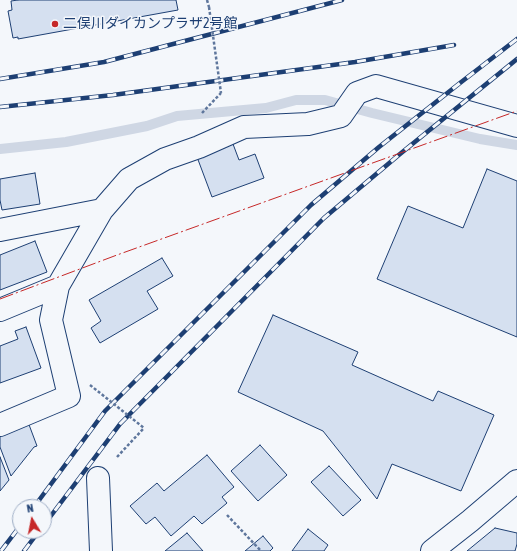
<!DOCTYPE html>
<meta charset="utf-8">
<style>
body{margin:0}
#map{position:relative;width:517px;height:551px;overflow:hidden;background:#f4f7fb;font-family:"Asap Condensed",sans-serif}
canvas{display:block}
.north{position:absolute;left:12px;top:499px;width:40px;height:40px;box-sizing:border-box;background:#f4f7fb;border:1px solid #9eadc5;border-radius:50%;rotate:350deg;font-size:11px;font-weight:700;line-height:16px;text-align:center;color:#1d3f73}
.north::after{content:'';display:block;margin:auto;width:14px;height:18px;background:#c62828;clip-path:polygon(50% 0,100% 100%,50% 72%,0 100%)}
</style>
<div id="map">
<canvas width="517" height="551"></canvas>
<div class="north">N</div>
</div>
<script>
const ctx = document.querySelector('canvas').getContext('2d');
ctx.lineJoin = 'round';
const poly = rows => new Path2D(rows.map(r => 'M' + r).join(''));
function trace(path, color, width, dash) { ctx.strokeStyle = color; ctx.lineWidth = width; ctx.lineCap = dash ? 'butt' : 'round'; ctx.setLineDash(dash || []); ctx.stroke(path); }
function fill(path, color) { ctx.fillStyle = color; ctx.fill(path, 'evenodd'); }
function drawText(font, color, halo, rows, align = 'center') {
  ctx.font = font + ' "Asap Condensed","Noto Sans JP",sans-serif'; ctx.lineWidth = 3; ctx.setLineDash([]); ctx.textBaseline = 'middle'; ctx.strokeStyle = halo; ctx.fillStyle = color; for (const [text, x, y, turn = 0] of rows) {
    ctx.save(); ctx.translate(x, y); ctx.rotate((+turn || 0) * Math.PI / 180); ctx.textAlign = isNaN(turn) ? turn : align; if (halo) ctx.strokeText(text, 0, 0); ctx.fillText(text, 0, 0); ctx.restore();
  }
}
const stream = poly([
 [0,149,66,142,147,126,177,116,266,108,296,100,325,100,372,113,480,139,517,145]
]);
const building = poly([
 [18,0,176,0,178,10,18,39,18,37,13,38,8,11,12,10,11,1,18,0],
 [233,144,239,160,255,154,264,178,212,197,197,157,233,144],
 [487,169,517,181,517,337,377,279,408,206,463,228,487,169],
 [35,173,40,204,2,210,0,200,0,179,35,173],
 [35,241,47,272,0,290,0,255,35,241],
 [162,258,173,276,147,291,158,309,100,343,91,328,101,321,89,300,162,258],
 [273,315,358,352,352,365,433,401,438,391,494,415,461,491,392,464,377,499,323,431,238,392,273,315],
 [26,327,41,368,0,383,0,346,18,339,15,331,26,327],
 [28,422,37,446,34,447,11,476,0,447,0,433,28,422],
 [260,445,287,475,258,501,231,471,260,445],
 [207,455,234,487,222,497,227,503,202,524,194,516,171,536,155,517,146,524,130,506,157,483,164,491,207,455],
 [0,457,9,480,0,491,0,457],
 [329,466,361,500,343,516,311,482,329,466],
 [495,528,517,533,517,544,515,551,467,551,495,528],
 [308,529,328,545,324,551,292,551,308,529],
 [187,533,203,551,165,551,187,533],
 [263,536,273,548,270,551,245,551,263,536]
]);
const path = poly([
 [207,0,209,7],
 [202,113,221,93],
 [117,457,144,428],
 [227,515,261,551]
]);
const street = poly([
 [0,230,102,210],
 [0,310,58,286,102,210,129,179,165,159,199,147,244,127,308,124,341,116,357,93,376,86,517,126],
 [0,425,69,396,51,320,58,286],
 [98,478,101,551]
]);
const secondary = poly([
 [432,551,470,521,517,481]
]);
const rail = poly([
 [0,79,104,62,342,0],
 [0,107,113,95,355,62,454,45],
 [34,507,105,411,311,205,379,147,460,83,517,39],
 [44,525,120,424,324,218,400,154,517,59],
 [1,551,20,526],
 [24,551,39,531]
]);
const pathBridge = poly([
 [209,7,221,93],
 [90,385,144,428]
]);
const power = poly([
 [0,299,117,255,517,111]
]);
const markers = [
 [55,24,4,"#c62828"]
];
const poiNames = [
 ["二俣川ダイカンプラザ2号館",63,24]
];
trace(stream, '#cfd7e4', 10);
fill(building, '#d5e0f0');
trace(building, '#1d3f73', 1);
trace(street, '#1d3f73', 24);
trace(secondary, '#1d3f73', 24);
trace(path, '#5e769c', 2.5, [3, 2]);
trace(street, '#f4f7fb', 22);
trace(secondary, '#f4f7fb', 22);
trace(rail, '#1d3f73', 4.5);
trace(rail, '#f4f7fb', 3, [9]);
trace(pathBridge, '#5e769c', 2.5, [3, 2]);
trace(power, '#c62828', 1, [14, 3, 2, 3]);
for (const [x, y, r, color] of markers) { const dot = new Path2D(); dot.arc(x, y, r, 0, 2 * Math.PI); ctx.fillStyle = color; ctx.fill(dot); trace(dot, '#f4f7fb', 1.5); }
drawText('14px', '#1d3f73', '#f4f7fb', poiNames, 'left');
</script>
